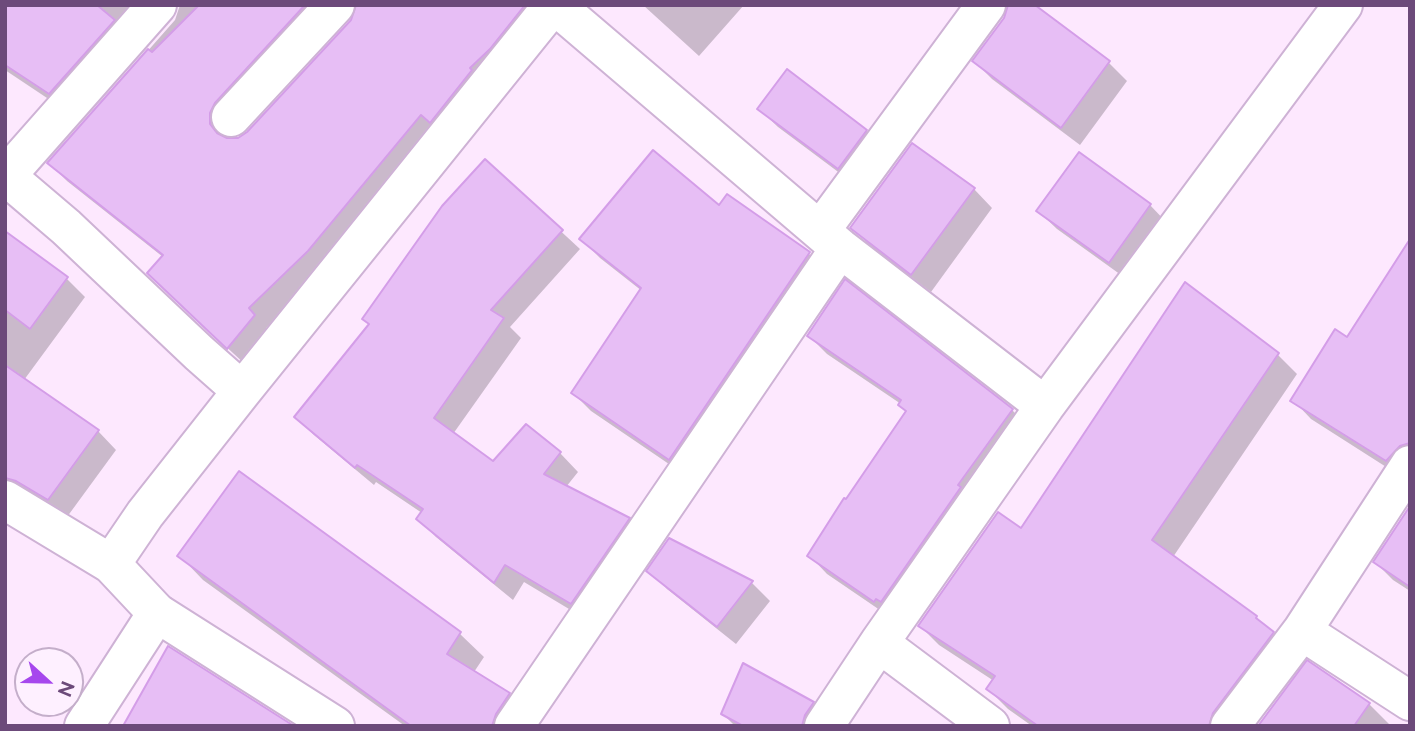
<!DOCTYPE html>
<style>
body{margin:0}
#map{position:relative;width:1415px;height:731px;overflow:hidden;background:#fde8fe;font-family:Raleway,sans-serif}
canvas{display:block}
.frame{position:absolute;inset:0;border:7px solid #6c4a7a;pointer-events:none}
.north{position:absolute;left:14px;top:647px;width:70px;height:70px;box-sizing:border-box;background:#fef0ff;border:2px solid #c4aeca;border-radius:50%;rotate:112deg;font-size:19px;font-weight:700;line-height:28px;text-align:center;color:#6c4a7a}
.north::after{content:'';display:block;margin:auto;width:24px;height:32px;background:#a647ed;clip-path:polygon(50% 0,100% 100%,50% 72%,0 100%)}
</style>
<div id="map">
<canvas width="1415" height="731"></canvas>
<div class="frame"></div>
<div class="north">N</div>
</div>
<script>
const ctx = document.querySelector('canvas').getContext('2d');
ctx.lineJoin = 'round';
function fill(path, color) { ctx.fillStyle = color; ctx.fill(path, 'evenodd'); }
const poly = rows => new Path2D(rows.map(r => 'M' + r).join(''));
function trace(path, color, width, dash) { ctx.strokeStyle = color; ctx.lineWidth = width; ctx.lineCap = dash ? 'butt' : 'round'; ctx.setLineDash(dash || []); ctx.stroke(path); }
const shadow = poly([
 [5,5,164,5,68,112,5,70],
 [180,5,342,5,227,132,228,140,239,139,248,133,352,21,358,5,560,5,326,269,266,328,272,334,247,366,167,292,163,257,67,181,49,163,175,20],
 [643,5,744,5,699,56],
 [1005,19,1109,63,1127,81,1080,145,992,79,974,61],
 [759,109,866,131,884,150,857,186,778,127],
 [485,161,580,249,510,327,521,338,453,434,493,463,560,453,578,472,566,487,629,519,647,537,589,621,524,582,513,600,436,537,418,518,422,513,376,482,374,485,314,435,296,417,371,325],
 [974,189,992,208,931,292,870,246,852,227],
 [728,196,809,254,828,272,688,477,591,411,573,393,642,291,600,258,581,239,719,208],
 [1150,205,1168,224,1128,280,1057,229,1038,211],
 [5,234,67,279,85,297,24,380,98,431,116,450,67,517,5,478],
 [1410,243,1410,473,1405,479,1311,419,1293,400,1347,339],
 [809,336,1012,410,1030,428,893,619,827,574,809,555,908,413,901,404,827,354],
 [1277,354,1297,374,1173,557,1256,617,1292,653,1237,726,1032,726,1008,709,988,689,994,681,939,645,920,626,1022,530],
 [240,474,460,634,484,657,474,672,509,694,533,718,527,726,405,726,203,580,180,556],
 [1410,509,1410,591,1393,580,1375,562],
 [669,540,752,583,770,601,736,644,667,589,649,570],
 [1308,663,1369,704,1389,724,1387,726,1260,726],
 [813,704,831,722,828,726,735,726,723,714]
]);
const building = poly([
 [5,5,97,5,115,20,49,94,5,65,5,5],
 [199,5,305,5,215,103,210,113,210,124,217,133,227,138,238,138,247,132,351,20,356,5,525,5,490,49,470,68,472,70,430,123,421,115,308,251,249,308,255,315,227,349,147,273,163,255,47,163,148,49,152,52,199,5],
 [1008,5,1035,5,1110,61,1061,128,972,61,1004,18,1008,5],
 [787,69,867,130,838,169,757,109,787,69],
 [912,143,975,188,911,275,850,228,912,143],
 [653,150,719,205,727,194,810,252,669,460,571,393,641,288,579,239,653,150],
 [1079,152,1151,204,1109,263,1036,211,1079,152],
 [485,159,563,230,491,310,504,318,434,418,493,461,526,424,561,452,544,474,630,518,571,604,505,565,494,583,416,519,423,509,357,465,355,468,294,417,369,324,362,319,442,206,485,159],
 [5,231,68,277,30,329,5,310,5,231],
 [1410,239,1410,443,1400,446,1386,461,1290,401,1335,329,1347,337,1410,239],
 [845,279,1013,409,958,485,961,487,881,602,876,599,874,602,807,556,844,498,846,499,906,411,898,405,901,400,807,336,845,279],
 [1185,282,1279,353,1152,540,1257,616,1256,618,1274,632,1213,713,1209,726,1038,726,986,689,995,676,918,626,998,512,1021,528,1185,282],
 [5,365,99,430,48,500,16,481,5,478,5,365],
 [239,471,461,632,447,654,510,693,496,714,492,726,411,726,177,556,239,471],
 [1410,506,1410,587,1373,562,1410,506],
 [669,538,753,581,717,627,646,571,669,538],
 [168,646,294,726,123,726,168,646],
 [1307,660,1370,703,1354,726,1258,726,1307,660],
 [743,663,814,702,805,715,802,726,743,726,721,714,743,663]
]);
const minor = poly([
 [157,5,6,176,66,227,199,353,242,391],
 [555,5,840,248,1045,406],
 [231,117,335,5],
 [820,231,986,5],
 [111,564,145,514,242,391,553,5],
 [1302,631,1410,465],
 [879,643,1045,406,1343,5],
 [84,726,157,613],
 [514,726,840,248],
 [824,726,879,643,990,726],
 [1230,726,1302,631,1410,701]
]);
const tertiary = poly([
 [5,500,111,564,157,613,335,726]
]);
fill(shadow, '#0003');
fill(building, '#e7bef5');
trace(building, '#d49de8', 2);
trace(minor, '#ceb2d5', 42);
trace(tertiary, '#ceb2d5', 42);
trace(minor, '#fff', 38);
trace(tertiary, '#fff', 38);
</script>
